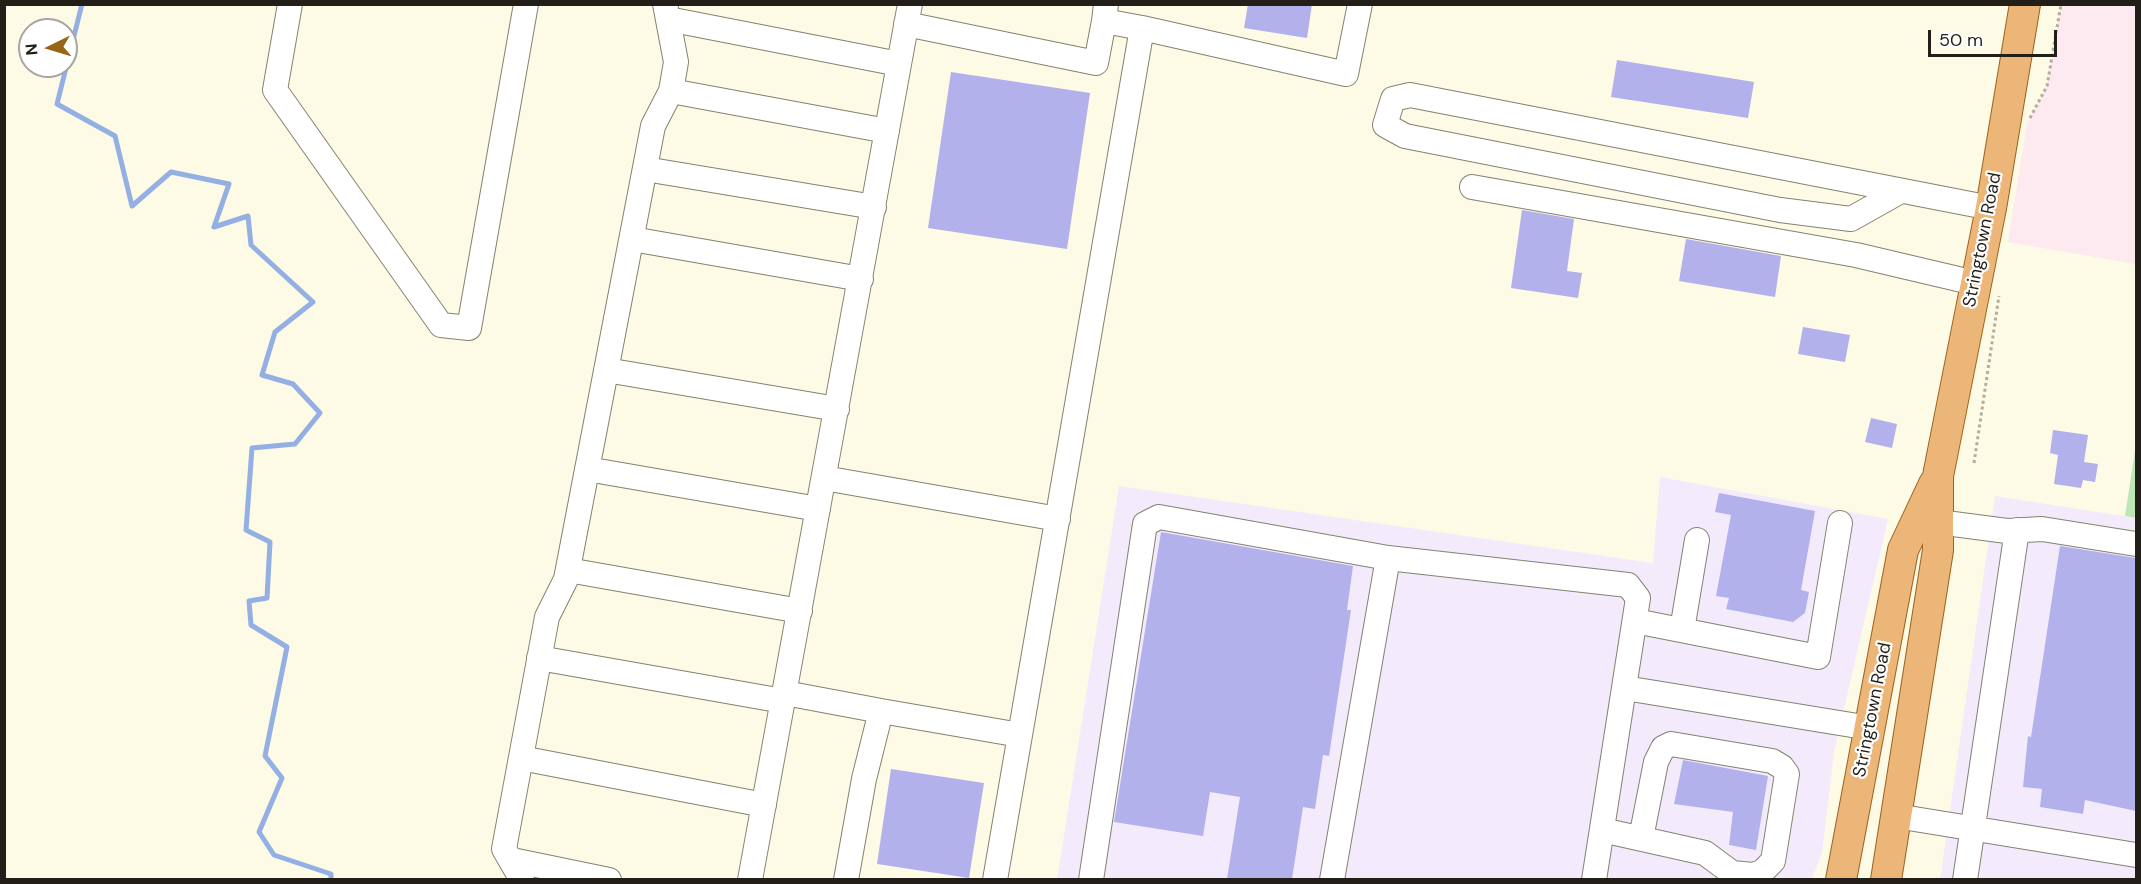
<!DOCTYPE html>
<style>
body{margin:0}
#map{position:relative;width:2141px;height:884px;overflow:hidden;background:#fdfae5;font-family:"DM Sans",sans-serif}
canvas{display:block}
.frame{position:absolute;inset:0;border:6px solid #211f18;pointer-events:none}
.north{position:absolute;left:18px;top:18px;width:60px;height:60px;box-sizing:border-box;background:#fff;border:2px solid #a6a5a3;border-radius:50%;rotate:265deg;font-size:16px;font-weight:700;line-height:24px;text-align:center;color:#211f18}
.north::after{content:'';display:block;margin:auto;width:21px;height:27px;background:#976517;clip-path:polygon(50% 0,100% 100%,50% 72%,0 100%)}
.scale{position:absolute;left:1928px;top:30px;width:129px;height:27px;box-sizing:border-box;border:3px solid #211f18;border-top:0;padding-left:8px;font-size:18px;line-height:21px;white-space:nowrap;color:#211f18;-webkit-text-stroke:4px #fff;paint-order:stroke}
</style>
<div id="map">
<canvas width="2141" height="884"></canvas>
<div class="frame"></div>
<div class="north">N</div>
<div class="scale">50 m</div>
</div>
<script>
const ctx = document.querySelector('canvas').getContext('2d');
ctx.lineJoin = 'round';
function fill(path, color) { ctx.fillStyle = color; ctx.fill(path, 'evenodd'); }
const poly = rows => new Path2D(rows.map(r => 'M' + r).join(''));
function trace(path, color, width, dash) { ctx.strokeStyle = color; ctx.lineWidth = width; ctx.lineCap = dash ? 'butt' : 'round'; ctx.setLineDash(dash || []); ctx.stroke(path); }
function drawText(font, color, halo, rows, align = 'center') {
  ctx.font = font + ' "DM Sans",sans-serif'; ctx.lineWidth = 4.5; ctx.setLineDash([]); ctx.textBaseline = 'middle'; ctx.strokeStyle = halo; ctx.fillStyle = color; for (const [text, x, y, turn = 0] of rows) {
    ctx.save(); ctx.translate(x, y); ctx.rotate((+turn || 0) * Math.PI / 180); ctx.textAlign = isNaN(turn) ? turn : align; if (halo) ctx.strokeText(text, 0, 0); ctx.fillText(text, 0, 0); ctx.restore();
  }
}
const commercial = poly([
 [1660,477,1888,519,1834,752,1822,853,1812,879,1057,880,1119,486,1653,563],
 [1995,496,2136,518,2136,879,1940,880]
]);
const medical = poly([
 [2061,5,2136,5,2136,264,2008,242,2027,124,2047,86]
]);
const green = poly([
 [2136,444,2136,518,2125,516]
]);
const stream = poly([
 [82,4,57,104,115,136,132,206,171,172,229,184,214,227,248,216,251,245,313,302,275,332,262,375,293,384,320,413,295,444,252,448,246,530,270,542,267,598,249,601,251,625,287,647,265,756,282,778,259,832,274,855,331,874,331,880]
]);
const building = poly([
 [1248,4,1312,4,1307,38,1244,28],
 [1617,60,1754,82,1748,118,1611,97],
 [951,72,1090,93,1067,249,928,228],
 [1522,210,1574,219,1567,271,1582,273,1578,298,1511,288],
 [1686,239,1781,256,1775,297,1679,281],
 [1803,327,1850,335,1845,362,1798,354],
 [1871,418,1897,424,1892,448,1865,442],
 [2053,430,2088,435,2084,462,2098,464,2095,482,2083,480,2081,488,2054,484,2058,455,2050,453],
 [1719,493,1815,511,1801,590,1809,592,1805,613,1793,622,1726,609,1729,598,1716,596,1731,515,1715,512],
 [1161,532,1353,566,1347,610,1351,610,1329,756,1323,755,1315,809,1303,807,1292,879,1227,879,1240,797,1210,792,1203,836,1114,822],
 [2060,546,2136,558,2136,811,2085,800,2083,814,2040,807,2042,789,2023,787,2028,736,2031,737],
 [1683,760,1768,776,1756,850,1729,845,1733,812,1674,804],
 [891,769,984,783,969,878,877,864]
]);
const path = poly([
 [2030,118,2047,86,2061,4],
 [1974,463,1999,296]
]);
const minor = poly([
 [290,4,275,90,441,325,469,328,526,4],
 [668,19,899,64],
 [906,24,1096,63,1104,21],
 [1142,28,1346,74,1360,4],
 [671,91,887,131],
 [645,169,874,207],
 [1472,187,1856,255,1975,283],
 [1899,192,1851,219,1780,210,1405,136,1385,125,1393,99,1410,95,1991,208],
 [632,239,861,279],
 [606,370,837,409],
 [587,469,818,509],
 [824,478,1058,519],
 [1938,522,2007,531,2042,529,2136,544],
 [568,570,800,611],
 [1635,621,1818,657,1840,523],
 [1682,630,1697,540],
 [539,658,783,701],
 [1625,688,1870,728],
 [785,693,881,711],
 [521,758,764,805],
 [1896,816,2136,855],
 [1602,830,1705,853,1732,873,1753,875,1762,872,1773,861,1787,774,1782,767,1772,761,1671,744,1663,748,1656,762,1641,838],
 [512,860,609,880],
 [522,880,504,849,547,617,566,579,653,126,671,91,676,62,665,4],
 [750,880,910,4],
 [846,880,864,779,881,711,1020,735],
 [995,880,1142,28,1104,21,1106,4],
 [1091,880,1145,524,1159,517,1388,558],
 [1332,880,1388,558,1628,585,1638,598,1594,880],
 [1965,880,2017,530]
]);
const major = poly([
 [1841,880,1903,550,1934,484],
 [1886,880,1938,550,1938,476,1991,208,2025,4]
]);
const streetNames = [
 ["Stringtown Road",1983,240,-79],
 ["Stringtown Road",1873,710,-79]
];
fill(commercial, '#f3ebfc');
fill(medical, '#fde9f0');
fill(green, '#bee7b6');
trace(stream, '#93afe4', 5);
fill(building, '#b2b1eb');
trace(minor, '#85826f', 26);
trace(major, '#9d611d', 32);
trace(path, '#b1ae9e', 3, [3, 3]);
trace(minor, '#fff', 24);
trace(major, '#ecb679', 30);
drawText('18px', '#211f18', '#fff', streetNames);
</script>
